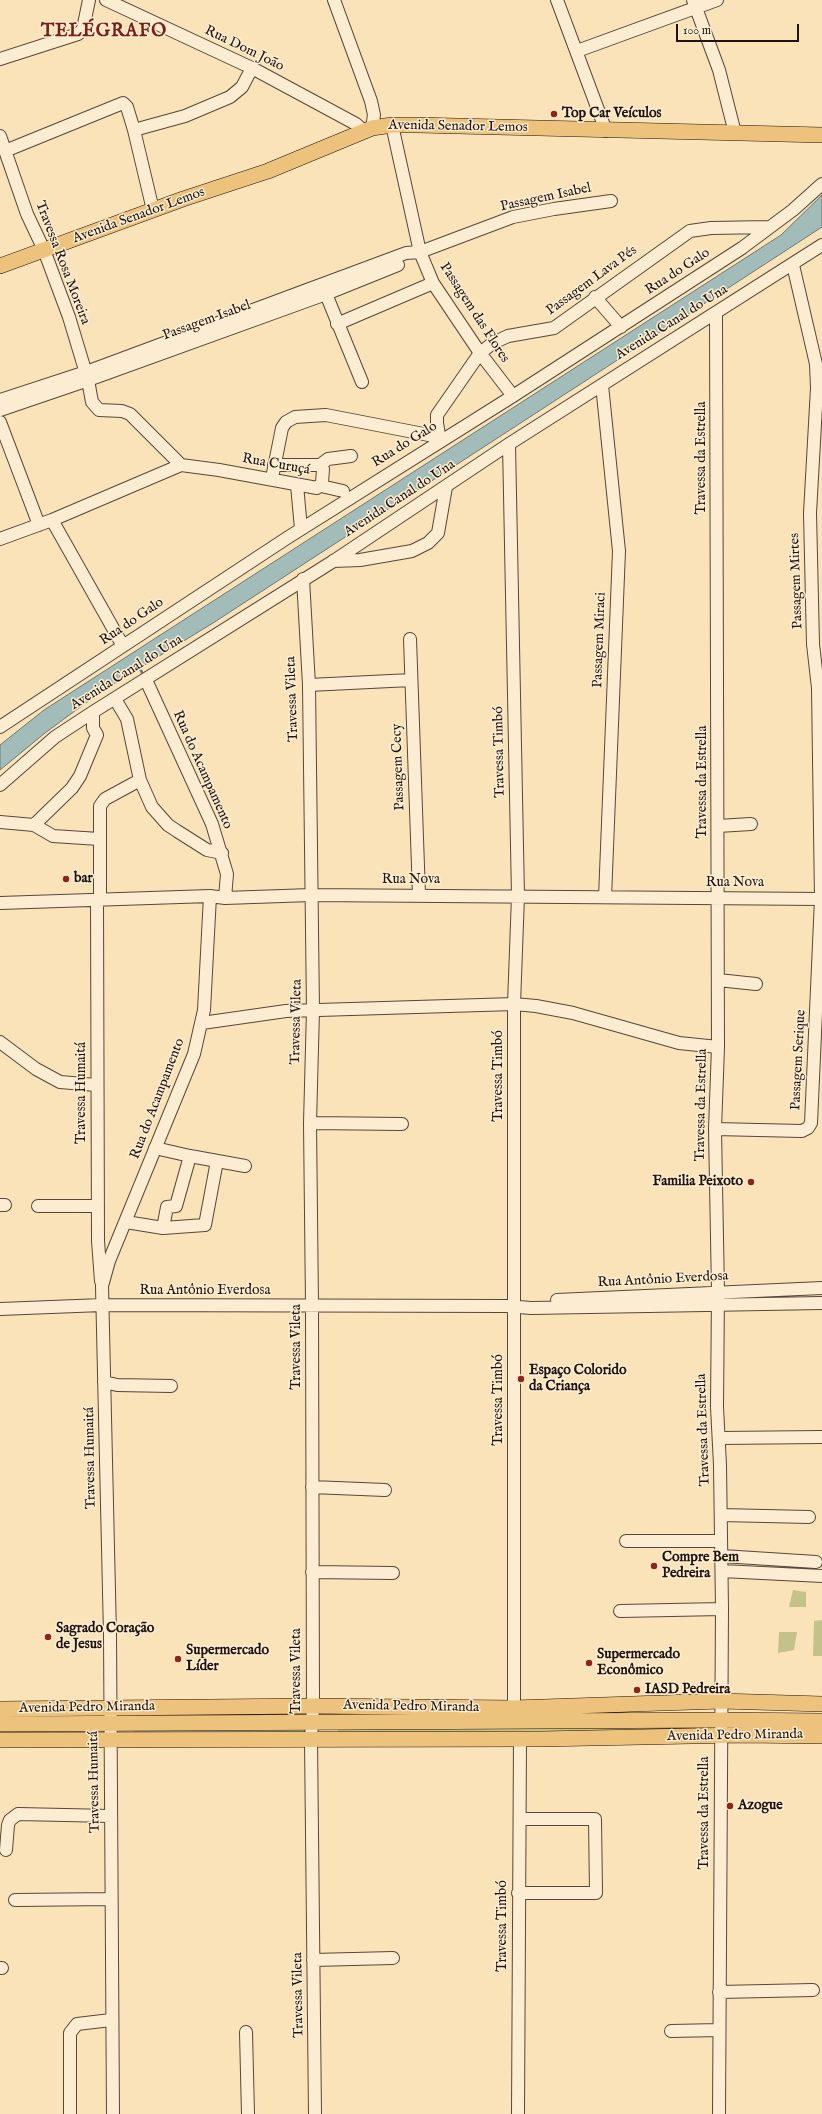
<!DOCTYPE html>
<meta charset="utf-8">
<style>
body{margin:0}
#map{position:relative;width:822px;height:2114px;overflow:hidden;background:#fae3b9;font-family:"IM FELL English",serif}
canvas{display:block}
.scale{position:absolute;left:676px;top:24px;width:123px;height:18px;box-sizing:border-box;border:2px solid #1f130d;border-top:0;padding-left:5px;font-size:12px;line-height:14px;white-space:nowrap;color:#1f130d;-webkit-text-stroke:3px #fcedd2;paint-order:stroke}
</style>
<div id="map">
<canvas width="822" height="2114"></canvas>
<div class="scale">100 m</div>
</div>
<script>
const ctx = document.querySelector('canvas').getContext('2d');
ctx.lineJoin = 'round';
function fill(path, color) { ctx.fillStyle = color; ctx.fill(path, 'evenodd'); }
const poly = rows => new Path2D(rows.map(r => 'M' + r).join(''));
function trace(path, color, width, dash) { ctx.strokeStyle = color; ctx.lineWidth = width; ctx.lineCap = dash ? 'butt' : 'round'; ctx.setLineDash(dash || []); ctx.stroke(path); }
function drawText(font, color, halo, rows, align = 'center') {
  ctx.font = font + ' "IM FELL English",serif'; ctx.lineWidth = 3; ctx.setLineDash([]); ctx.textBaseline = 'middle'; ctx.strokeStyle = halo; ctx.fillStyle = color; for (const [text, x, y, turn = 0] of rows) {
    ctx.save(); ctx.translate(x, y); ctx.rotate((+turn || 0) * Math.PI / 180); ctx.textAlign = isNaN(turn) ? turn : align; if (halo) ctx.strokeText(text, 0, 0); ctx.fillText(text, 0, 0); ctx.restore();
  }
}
const green = poly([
 [793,1590,806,1592,806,1607,789,1607],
 [822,1620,822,1656,813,1656,814,1621],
 [779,1632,797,1632,794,1650,778,1653],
 [716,1722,716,1733,338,1735,338,1725],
 [308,1725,308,1734,134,1734,134,1727]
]);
const water = poly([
 [822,195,822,227,213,623,102,691,45,733,0,770,0,745,44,710,781,235,822,195]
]);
const stream = poly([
 [138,666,143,674]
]);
const minor = poly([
 [106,0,252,68,356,124,364,131],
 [334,0,371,101,374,115,372,128],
 [557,0,606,131],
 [693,0,719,70,735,133],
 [577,51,717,0],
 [0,59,78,34,83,29,89,0],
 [392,125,420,252,433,283,480,353,513,396],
 [134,130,185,116,230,97,242,87,252,68],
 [0,136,27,214,44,250,69,317,88,380,92,402,99,410,122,411,130,414,181,465],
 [5,151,123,103,127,107,134,130,153,210],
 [326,294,362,382],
 [595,297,621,327],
 [716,314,718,1047,715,1129,718,1292,717,1407,720,1465,722,1609,719,2114],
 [337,324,433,283],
 [602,385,619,551,605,897],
 [0,400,86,372,406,253,420,252,513,217,554,209,611,201],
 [0,410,88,380,326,294,398,265],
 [0,422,39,525],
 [440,441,437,423,437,415,480,353,493,343,508,336,554,328,690,231,711,228,769,227],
 [509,444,518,896,514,1004,514,1708],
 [320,465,328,459,351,456],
 [273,473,282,428,286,422,295,417,326,415,439,437],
 [297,485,301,529],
 [321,486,343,491],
 [52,520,123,646],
 [0,539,52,520,181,465,219,470,317,488,322,483,323,469,320,465,274,465],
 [333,561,360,560,412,551,428,543,438,533,446,487],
 [303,579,309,685,313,1010,310,1123,312,1306,313,1706,311,1739,315,2114],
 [410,639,419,895],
 [146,680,212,824,227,874,225,898],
 [309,685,411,680],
 [115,699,127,719,140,780,152,807,168,825,177,831,207,850,222,853],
 [0,727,287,538,513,396,742,248,793,210,822,184],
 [0,785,55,737,93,712,332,562,509,444,822,245],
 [0,822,34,825,53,836,99,839],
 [34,825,72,788,80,776,97,735,93,728,93,712],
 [718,826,751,824],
 [100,900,100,806,105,799,140,780],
 [97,901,98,1241,101,1281],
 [0,903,210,896,225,898,311,895,822,899],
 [718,980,756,984],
 [202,1023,286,1011,514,1004,536,1006,573,1013,679,1043,718,1047],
 [0,1042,36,1069,60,1082,96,1085],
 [310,1123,402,1124],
 [715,1129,802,1131,808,1128,811,1123,821,899,818,688,813,644,810,513,817,388,816,364,793,265],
 [155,1148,190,1156,245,1166],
 [0,1205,5,1205],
 [38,1206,98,1206],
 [126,1222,163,1228,205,1225,217,1161],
 [163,1228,167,1207,176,1206,190,1156],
 [557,1300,822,1288],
 [0,1309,102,1305,506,1306,531,1308,822,1303],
 [104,1382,117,1385,171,1386],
 [719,1438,822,1437],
 [312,1487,385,1490],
 [721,1515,809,1517],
 [626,1541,721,1541],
 [722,1556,816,1562],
 [722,1571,822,1576],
 [312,1572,393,1573],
 [620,1611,722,1609],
 [6,1850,8,1825,10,1820,18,1814,111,1816],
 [518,1893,596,1893,595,1819,521,1819],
 [15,1900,111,1899],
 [313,1960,393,1958],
 [0,1968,2,1968],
 [719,1992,813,1990],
 [671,2031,719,2030],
 [246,2032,248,2114],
 [70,2114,70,2033,77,2024,111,2020],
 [113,2114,110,1635,102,1286,109,1261,194,1054,204,1010,210,896],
 [518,2114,520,1739]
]);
const major = poly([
 [0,266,183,199,268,171,372,128,392,125,417,125,822,135],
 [0,1709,313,1706,514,1708,721,1701,822,1704],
 [0,1724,721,1720,822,1721],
 [0,1740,541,1739,741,1735,822,1736]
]);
const markers = [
 [554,114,4,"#8f2418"],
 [66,879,4,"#8f2418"],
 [751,1182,4,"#8f2418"],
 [521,1379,4,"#8f2418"],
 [654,1566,4,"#8f2418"],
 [48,1637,4,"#8f2418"],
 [178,1659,4,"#8f2418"],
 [589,1663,4,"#8f2418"],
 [637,1690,4,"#8f2418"],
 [730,1806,4,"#8f2418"]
];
const streetNames = [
 ["Rua Dom João",244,49,26],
 ["Avenida Senador Lemos",458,127,1],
 ["Passagem Isabel",546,198,-12],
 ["Avenida Senador Lemos",139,216,-20],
 ["Travessa Rosa Moreira",62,263,69],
 ["Rua do Galo",678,272,-33],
 ["Passagem Lava Pés",592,281,-36],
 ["Passagem das Flores",474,313,57],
 ["Passagem Isabel",207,321,-20],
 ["Avenida Canal do Una",672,323,-32],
 ["Rua do Galo",405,445,-32],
 ["Travessa da Estrella",702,458,-90],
 ["Rua Curuçá",276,465,10],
 ["Avenida Canal do Una",400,499,-33],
 ["Passagem Mirtes",797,581,-92],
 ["Rua do Galo",132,622,-34],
 ["Passagem Miraci",600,640,-88],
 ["Avenida Canal do Una",127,673,-32],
 ["Travessa Vileta",293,699,-92],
 ["Travessa Timbó",500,752,-91],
 ["Passagem Cecy",399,767,-92],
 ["Rua do Acampamento",202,770,66],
 ["Travessa da Estrella",703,782,-90],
 ["Rua Nova",411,880],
 ["Rua Nova",735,883],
 ["Travessa Vileta",297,1022,-89],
 ["Passagem Serique",799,1060,-87],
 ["Travessa Timbó",499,1076,-90],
 ["Travessa Humaitá",82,1093,-90],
 ["Rua do Acampamento",158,1099,-69],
 ["Travessa da Estrella",702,1105,-89],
 ["Rua Antônio Everdosa",663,1280,-3],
 ["Rua Antônio Everdosa",205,1291],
 ["Travessa Vileta",297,1347,-90],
 ["Travessa Timbó",499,1400,-90],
 ["Travessa da Estrella",704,1430,-92],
 ["Travessa Humaitá",91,1458,-91],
 ["Travessa Vileta",297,1671,-90],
 ["Avenida Pedro Miranda",411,1707,1],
 ["Avenida Pedro Miranda",87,1708,-1],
 ["Avenida Pedro Miranda",735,1736,-1],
 ["Travessa Humaitá",95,1782,-91],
 ["Travessa da Estrella",705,1813,-90],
 ["Travessa Timbó",503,1926,-90],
 ["Travessa Vileta",299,1995,-91]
];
const poiNames = [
 ["Top Car Veículos",562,114],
 ["bar",74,879],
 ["Familia Peixoto",743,1182,"right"],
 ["Espaço Colorido",529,1371],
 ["da Criança",529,1387],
 ["Compre Bem",662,1558],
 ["Pedreira",662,1574],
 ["Sagrado Coração",56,1629],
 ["de Jesus",56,1645],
 ["Supermercado",186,1651],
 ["Líder",186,1667],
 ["Supermercado",597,1655],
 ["Econômico",597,1671],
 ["IASD Pedreira",645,1690],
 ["Azogue",738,1806]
];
const districtNames = [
 ["TELÉGRAFO",104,32]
];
fill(green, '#c5c18a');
fill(water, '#a2bcba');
trace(water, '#6e7875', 1);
trace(stream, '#6e7875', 2.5);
trace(minor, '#564738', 14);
trace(major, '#1f130d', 16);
trace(minor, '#fcedd2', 12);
trace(major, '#edc27c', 15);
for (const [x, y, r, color] of markers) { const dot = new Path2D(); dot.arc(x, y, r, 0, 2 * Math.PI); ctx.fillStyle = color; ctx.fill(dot); trace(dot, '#fcedd2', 1.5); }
drawText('14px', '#1f130d', '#fcedd2', streetNames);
drawText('bold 14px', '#1f130d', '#fcedd2', poiNames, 'left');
ctx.letterSpacing = '1px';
drawText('bold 18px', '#7a1f14', '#fcedd2', districtNames);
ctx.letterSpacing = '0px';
</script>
